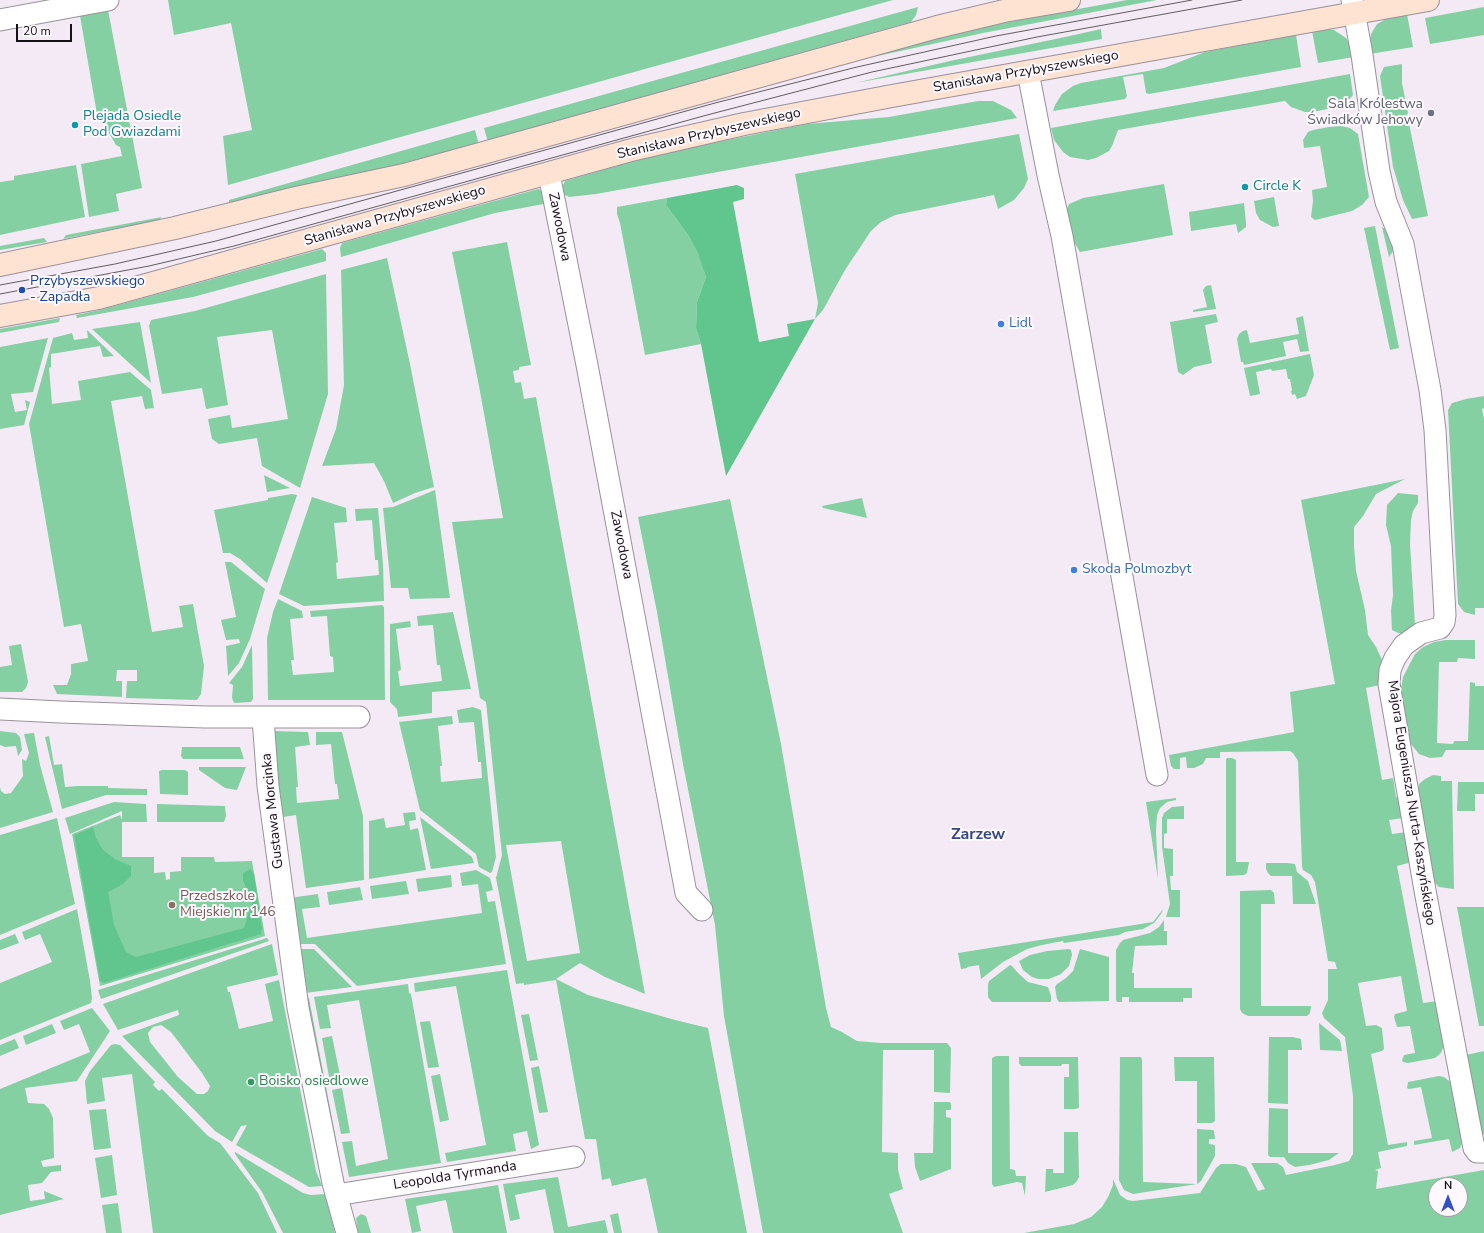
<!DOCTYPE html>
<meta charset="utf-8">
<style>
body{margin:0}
#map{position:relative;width:1484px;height:1233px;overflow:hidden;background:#f4eaf5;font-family:"Nunito Sans",sans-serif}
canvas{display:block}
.north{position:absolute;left:1428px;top:1177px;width:40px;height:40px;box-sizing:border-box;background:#fef9fe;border:1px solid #a19da1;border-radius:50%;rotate:0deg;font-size:11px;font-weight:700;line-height:16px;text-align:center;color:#151215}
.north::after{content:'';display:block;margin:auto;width:14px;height:18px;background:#3351c2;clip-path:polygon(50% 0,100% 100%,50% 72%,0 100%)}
.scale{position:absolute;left:16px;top:24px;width:56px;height:18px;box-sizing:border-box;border:2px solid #151215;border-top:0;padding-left:5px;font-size:12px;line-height:14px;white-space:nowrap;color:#151215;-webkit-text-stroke:3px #fef9fe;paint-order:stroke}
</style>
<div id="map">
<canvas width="1484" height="1233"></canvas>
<div class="north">N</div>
<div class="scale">20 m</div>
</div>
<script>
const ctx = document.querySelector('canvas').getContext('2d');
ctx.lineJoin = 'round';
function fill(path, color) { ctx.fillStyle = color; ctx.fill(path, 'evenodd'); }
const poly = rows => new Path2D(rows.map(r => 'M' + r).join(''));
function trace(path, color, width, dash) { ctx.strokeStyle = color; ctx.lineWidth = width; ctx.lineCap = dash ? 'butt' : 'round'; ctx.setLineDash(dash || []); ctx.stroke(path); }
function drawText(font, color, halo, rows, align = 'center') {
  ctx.font = font + ' "Nunito Sans",sans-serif'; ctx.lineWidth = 4; ctx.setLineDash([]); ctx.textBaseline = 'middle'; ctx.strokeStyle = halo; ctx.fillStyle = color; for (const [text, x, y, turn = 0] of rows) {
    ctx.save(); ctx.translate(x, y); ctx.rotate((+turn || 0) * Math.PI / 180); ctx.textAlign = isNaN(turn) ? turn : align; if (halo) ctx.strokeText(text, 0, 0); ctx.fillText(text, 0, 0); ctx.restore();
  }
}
const green = poly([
 [168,0,893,0,228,185,223,136,252,130,231,23,174,35],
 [1127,0,1157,0,983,33,841,64,981,27],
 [918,7,916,15,911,22,488,140,487,139,484,128],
 [1484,7,1484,35,1430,44,1425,18],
 [108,10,142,188,116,194,119,211,89,217,81,164,122,156,120,147,116,145,109,133,104,119,98,120,80,16],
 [1407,14,1413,47,1370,54,1370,40,1371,34,1377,24,1388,18],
 [1101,29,1102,39,855,83,950,61,1065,37],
 [1327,29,1334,30,1346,38,1350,44,1354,57,1318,63,1312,31],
 [1296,35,1301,67,1149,94,1146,93,1143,74,1123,77,1127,96,1125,99,1053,111,1055,105,1062,94,1073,86,1081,83,1164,68,1205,52],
 [1402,64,1402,83,1408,113,1407,114,1428,216,1412,219,1403,200,1393,167,1380,76,1384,67],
 [1350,74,1353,95,1346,103,1337,107,1313,112,1305,112,1291,107,1285,101,1118,130,1112,146,1109,151,1096,158,1088,160,1070,157,1063,152,1054,140,1051,128],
 [978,101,993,101,1011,110,1017,118,596,194,569,197,563,194,562,187,565,181,638,160,688,148,807,124,889,117],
 [1341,126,1350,128,1358,134,1369,197,1362,205,1352,211,1315,220,1311,217,1313,201,1312,190,1327,187,1320,146,1304,148,1303,140,1308,132,1313,130,1329,127],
 [475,130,478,141,477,143,386,168,304,185,231,203,229,202,229,200],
 [1019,134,1028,179,1024,188,1014,200,998,209,994,195,895,215,881,222,871,231,845,270,823,310,815,319,818,303,795,174],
 [76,165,85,217,0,235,0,182,14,180,14,176],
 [1164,184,1173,235,1080,252,1074,242,1065,213,1069,204,1083,198],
 [538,189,544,191,549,203,495,213,341,257,340,248,342,243],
 [1274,197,1279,226,1273,227,1260,220,1256,213,1254,201],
 [667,198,666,205,688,235,700,256,706,277,697,302,696,328,701,344,645,355,620,223,617,214,617,207],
 [1244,203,1246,223,1246,227,1238,233,1236,224,1191,231,1189,212],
 [162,217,159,220,63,239,66,235],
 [1375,226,1399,348,1390,350,1364,228],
 [1382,227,1389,231,1395,248,1389,257],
 [44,238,47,242,0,250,0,246],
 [507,242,531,365,519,367,519,370,513,371,515,383,521,382,524,399,536,397,645,994,605,977,580,963,556,979,588,995,675,1020,708,1028,747,1233,658,1233,646,1178,612,1186,610,1178,602,1180,596,1139,585,1139,556,980,524,985,524,983,516,984,496,878,502,855,486,702,480,698,452,522,503,518,479,386,452,252],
 [561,841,580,953,527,961,506,845],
 [322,249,326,253,326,261,193,297,77,318,76,315,100,310],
 [387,258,410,364,434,487,415,493,393,503,384,481,374,463,322,466,336,429,344,385,341,270],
 [326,274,328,394,300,488,262,466,257,438,219,444,212,439,208,419,230,415,232,428,288,419,272,330,217,337,228,405,206,409,202,388,162,394,149,326,151,320,195,311],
 [1211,285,1216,309,1193,312,1193,310,1207,307,1203,290,1206,286],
 [1216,314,1218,322,1205,325,1212,363,1194,367,1183,375,1178,372,1170,322],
 [1303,316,1309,351,1300,352,1297,339,1283,342,1286,356,1244,365,1243,362,1241,362,1237,339,1239,334,1243,331,1247,330,1250,343,1299,334,1296,318],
 [60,318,59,322,0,333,0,329],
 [140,322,151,383,92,329],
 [87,330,114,356,103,357,100,346,51,354,51,367,49,368,52,404,81,400,78,381,130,372,151,390,154,408,145,409,142,396,111,401,152,632,183,627,179,606,193,604,204,666,201,694,197,700,126,698,127,681,137,681,137,670,117,670,116,681,122,681,122,697,57,694,53,685,67,685,71,674,71,664,88,661,81,624,64,627,29,424,53,338,72,333,74,340,88,338],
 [48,338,33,392,11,394,15,412,27,410,25,400,30,402,24,425,0,429,0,347],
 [1310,354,1314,375,1306,396,1297,399,1295,394,1292,395,1291,391,1292,390,1290,379,1288,379,1286,369,1272,371,1271,369,1256,372,1260,394,1250,396,1244,368],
 [1484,396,1484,408,1482,409,1484,419,1484,608,1475,608,1475,615,1464,612,1458,604,1448,410,1452,403,1466,399],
 [264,475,290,488,267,492],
 [1405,479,1376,494,1363,516,1354,527,1354,546,1356,571,1365,610,1368,635,1376,647,1384,664,1380,685,1366,688,1382,780,1393,778,1396,797,1400,797,1404,818,1389,820,1392,834,1406,832,1412,862,1397,866,1423,1003,1438,1001,1444,1045,1441,1053,1435,1058,1408,1063,1403,1062,1402,1060,1404,1055,1415,1053,1410,1026,1397,1027,1394,1017,1395,1014,1407,1011,1401,976,1358,983,1366,1026,1376,1025,1382,1028,1384,1049,1382,1051,1371,1054,1388,1145,1407,1142,1407,1146,1378,1152,1381,1168,1375,1170,1378,1171,1376,1189,1484,1170,1484,1233,1024,1233,1074,1224,1091,1217,1102,1207,1108,1197,1113,1185,1113,1179,1120,1195,1127,1200,1133,1201,1200,1193,1216,1168,1221,1164,1236,1164,1246,1167,1258,1191,1265,1189,1251,1163,1277,1163,1283,1167,1286,1175,1335,1165,1349,1161,1353,1154,1353,1096,1345,1037,1324,1018,1322,1013,1328,1000,1328,969,1337,969,1335,962,1328,961,1315,882,1311,875,1303,870,1302,866,1298,761,1293,753,1290,751,1220,752,1220,758,1206,758,1203,764,1194,768,1187,768,1186,757,1180,758,1180,769,1174,769,1171,766,1169,755,1294,732,1290,692,1335,684,1301,500],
 [1436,1185,1460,1185,1460,1209,1436,1209],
 [435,490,450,598,410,599,408,588,391,588,383,508,393,507],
 [1398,493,1418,495,1418,503,1413,511,1411,520,1410,544,1415,625,1404,633,1398,633,1392,630,1391,611,1393,595,1391,546,1386,525,1387,505],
 [292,494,297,495,267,583,240,559,230,553,223,553,214,510,268,500,268,498],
 [312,497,346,508,347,522,334,523,338,562,336,563,337,579,379,575,378,560,375,560,372,520,356,521,355,509,378,508,383,564,384,601,304,606,279,594],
 [862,498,867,518,823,508,822,506],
 [730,499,781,744,826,1008,831,1027,842,1032,857,1041,881,1043,947,1043,951,1048,950,1093,934,1092,934,1050,883,1050,882,1152,898,1153,898,1170,903,1189,889,1194,903,1233,763,1233,724,1016,715,925,683,764,657,612,638,517],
 [225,562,231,562,265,589,250,639,239,663,228,676,226,646,240,643,239,639,226,640,221,620,236,617],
 [278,599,302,611,303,618,290,619,294,660,291,660,293,675,334,672,333,657,330,656,327,616,311,617,310,611,382,605,384,607,385,700,268,700,267,638,273,612],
 [453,612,471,689,432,692,432,713,398,717,397,709,390,702,390,624,410,621,411,627,396,629,401,670,398,671,400,686,442,681,440,665,437,665,433,625,418,626,417,616],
 [1446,640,1475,640,1475,659,1458,658,1457,662,1439,662,1437,743,1453,744,1454,741,1468,741,1470,682,1475,683,1475,686,1484,686,1484,750,1446,750,1442,757,1430,758,1419,754,1411,744,1404,722,1401,703,1401,689,1403,677,1415,654,1423,647,1434,642],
 [21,644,28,682,26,688,22,692,0,692,0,667,12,665,9,646],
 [252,645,253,699,251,702,234,703,232,698,233,685,229,683,242,667],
 [473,707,481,710,496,857,492,872,490,873,479,867,476,854,420,810,399,722,452,716,453,724,438,726,442,766,440,766,441,782,482,778,481,762,478,762,474,722,459,723,457,710],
 [0,731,16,733,20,737,22,750,18,756,16,746,5,747,0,745],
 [273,731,308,732,310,745,295,747,298,787,296,787,297,803,339,799,337,784,335,784,331,744,316,745,316,732,342,732,363,816,364,880,306,888,296,815,283,817,272,735],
 [34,733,40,765,53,812,0,828,0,787,1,791,5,794,11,793,23,776,22,759,26,761,29,753,24,734],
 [49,736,54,765,62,764,65,787,78,786,108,786,108,788,147,789,147,795,106,795,62,809,45,737],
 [182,747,240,747,244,759,183,759,181,756],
 [1227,758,1232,758,1236,760,1236,862,1249,862,1247,873,1244,875,1226,876,1226,759],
 [199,767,246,767,237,790,225,788,199,770],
 [162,770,185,770,188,772,188,795,160,794,159,771],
 [1433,775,1441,776,1441,781,1452,781,1454,889,1439,887,1433,881,1417,795,1419,784,1425,779],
 [1458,782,1484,782,1484,794,1475,794,1475,811,1457,811],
 [1176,798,1176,800,1167,802,1160,808,1157,815,1156,831,1158,879,1146,802],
 [114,802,146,804,147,822,122,822,122,857,154,857,154,873,165,872,166,880,170,879,170,872,181,871,181,857,214,857,215,862,252,861,265,936,100,986,72,834,120,815,122,820,122,811,70,834,65,818],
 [157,804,225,806,226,816,224,822,157,822],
 [1184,806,1184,819,1167,819,1167,833,1164,834,1164,848,1173,849,1173,876,1170,876,1171,890,1180,890,1180,917,1166,917,1170,904,1162,847,1162,818,1164,813,1172,807],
 [415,812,416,820,409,821,410,830,418,828,426,870,369,879,369,821,384,818,386,828,405,825,403,813],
 [420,817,472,857,474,863,431,869],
 [57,818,75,904,0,935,0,835],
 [1266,863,1287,863,1295,864,1297,872,1308,881,1316,904,1293,904,1292,876,1271,876,1268,873,1266,869],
 [476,870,490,878,493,890,486,892,488,902,495,901,506,964,357,986,315,944,299,944,294,898,296,897,318,894,320,907,302,909,307,938,482,913,478,884,462,886,460,873],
 [451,875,452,887,418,892,416,879],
 [406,881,409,894,372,899,370,886],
 [360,887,363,900,329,905,327,892],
 [1271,890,1274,893,1275,904,1261,904,1261,1006,1311,1006,1310,1013,1307,1016,1248,1016,1242,1013,1240,1009,1240,891],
 [1457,907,1484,907,1484,1026,1479,1026],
 [77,909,90,981,92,998,91,1003,0,1040,0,983,52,962,40,934,25,940,22,932],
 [1163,909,1161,914,1154,923,1143,929,1125,932,1119,935,1085,940,1064,943,1063,941,1042,945,1027,949,1003,962,981,979,979,965,967,967,967,968,961,969,958,953,1153,922],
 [1164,920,1164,931,1167,931,1167,945,1135,946,1132,973,1134,973,1134,988,1192,988,1192,998,1183,998,1183,1002,1129,1002,1129,997,1122,997,1122,1002,1117,1002,1116,1000,1116,950,1120,943,1123,940,1150,933,1159,927],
 [15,934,19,943,0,950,0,940],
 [267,938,269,941,101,999,98,990],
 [272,944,278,975,227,987,228,992,230,992,239,1029,273,1021,265,984,279,980,316,1171,322,1186,309,1187,236,1145,247,1125,241,1126,232,1142,215,1131,122,1036,179,1015,178,1010,118,1030,103,1004],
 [161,1025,171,1032,202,1073,210,1086,208,1091,204,1094,197,1094,178,1077,150,1042,148,1033,153,1027],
 [299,949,314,949,352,987,305,993],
 [1069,949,1071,950,1072,955,1069,966,1061,974,1049,979,1038,979,1032,977,1023,970,1019,961,1030,955,1047,951],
 [1080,949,1109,957,1109,1001,1059,1002,1057,999,1055,987,1057,984,1066,978,1073,971],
 [1010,965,1012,966,1019,974,1028,982,1048,987,1051,996,1051,1001,1050,1002,992,1002,988,997,988,985,989,981],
 [507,970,539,1145,531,1149,527,1131,513,1134,516,1151,447,1162,445,1153,486,1145,456,986,415,992,414,983],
 [408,984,409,993,411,994,441,1163,349,1177,342,1142,352,1141,356,1166,388,1159,359,1000,327,1005,331,1028,320,1029,314,997],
 [305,998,309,998,344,1181,340,1182],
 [92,1008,110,1031,77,1081,25,1088,28,1103,44,1104,49,1109,53,1118,54,1158,41,1161,43,1167,61,1165,61,1171,51,1172,42,1183,28,1185,30,1201,45,1199,44,1191,64,1199,0,1215,0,1089,90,1052,79,1024,64,1030,60,1021],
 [529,1014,538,1060,530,1061,521,1015],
 [430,1021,439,1067,428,1068,420,1022],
 [1319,1023,1340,1040,1342,1051,1320,1050],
 [52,1024,56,1033,26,1045,23,1036],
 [332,1036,341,1080,330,1082,322,1038],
 [1269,1037,1293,1037,1301,1039,1302,1050,1288,1050,1288,1104,1268,1103],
 [15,1039,19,1048,0,1056,0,1045],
 [115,1044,120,1045,155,1082,153,1085,159,1091,162,1089,208,1136,220,1143,258,1193,277,1233,153,1233,132,1074,102,1078,105,1101,87,1104,85,1081,90,1071,111,1045],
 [1484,1051,1484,1135,1480,1131,1466,1055],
 [996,1056,1009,1056,1010,1169,1015,1170,1016,1176,1026,1176,1025,1196,1022,1183,1017,1182,994,1187,992,1184,992,1058],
 [1019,1057,1078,1057,1079,1108,1075,1109,1064,1109,1064,1077,1069,1077,1069,1064,1062,1064,1061,1066,1021,1066,1021,1065,1019,1064],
 [1120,1057,1141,1057,1142,1060,1143,1182,1197,1184,1197,1129,1213,1130,1214,1131,1215,1139,1209,1139,1209,1144,1215,1145,1215,1156,1201,1181,1197,1184,1133,1194,1124,1190,1119,1180],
 [1174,1057,1214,1057,1215,1121,1212,1123,1197,1123,1197,1081,1175,1081],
 [539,1066,548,1112,539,1113,531,1068],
 [440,1074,449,1120,440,1122,431,1076],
 [1439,1076,1444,1077,1453,1084,1463,1140,1460,1148,1452,1152,1449,1139,1414,1145,1414,1141,1432,1138,1421,1087,1409,1089,1407,1088,1408,1082],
 [342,1088,350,1133,341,1134,332,1090],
 [934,1102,950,1102,951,1104,951,1110,946,1110,946,1117,951,1118,951,1169,920,1181,915,1167,914,1153,933,1153],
 [1269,1108,1288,1109,1288,1153,1339,1153,1329,1160,1309,1165,1295,1167,1288,1163,1284,1157,1270,1157,1268,1155],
 [106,1109,111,1148,94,1150,89,1110],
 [1064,1132,1078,1132,1079,1177,1077,1181,1073,1185,1045,1192,1046,1169,1053,1169,1053,1173,1064,1173],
 [235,1152,303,1193,311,1195,325,1194,335,1233,283,1233,262,1192,235,1154],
 [112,1155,117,1195,101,1198,95,1158],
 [558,1177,568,1227,605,1220,608,1233,554,1233,545,1189,515,1195,520,1219,510,1221,503,1184],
 [498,1185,507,1233,453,1233,446,1200,416,1206,421,1231,412,1233,405,1199,468,1190],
 [118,1203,122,1233,106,1233,102,1205],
 [618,1213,622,1233,614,1233,610,1215],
 [361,1214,366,1216,371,1233,358,1233,356,1218]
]);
const forest = poly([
 [737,185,744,188,744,199,733,202,759,342,789,336,787,324,815,319,726,476,701,344,696,328,697,302,706,277,698,253,688,235,666,205,667,198],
 [93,827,96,838,103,850,115,859,131,866,131,876,123,884,108,892,114,925,126,952,136,957,244,928,252,902,243,880,243,873,251,869,254,874,262,928,261,934,104,983,100,981,74,835]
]);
const minor = poly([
 [1352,0,1362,55,1379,171,1386,202,1403,244,1430,390,1435,430,1445,615,1444,622,1440,628,1421,633,1404,645,1395,658,1390,670,1389,684,1426,896,1474,1148,1477,1152,1484,1152],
 [0,20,108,0],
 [1028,72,1048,175,1062,236,1157,775],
 [549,174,587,365,686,893,702,910],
 [0,709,60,712,205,717,359,717],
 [263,718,268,786,298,1008,333,1183,347,1233],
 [336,1195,574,1157]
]);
const secondary = poly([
 [0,265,175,228,296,198,404,175,937,27,1004,11,1069,0],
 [0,316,99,298,635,149,744,124,892,96,1428,0]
]);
const tram = poly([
 [0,285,115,264,216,241,715,103,857,67,996,36,1192,0],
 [0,294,149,266,234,246,707,115,872,72,1037,37,1242,0]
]);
const markers = [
 [1431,113,4,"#6b7280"],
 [75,125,4,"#0f9aa8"],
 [1245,187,4,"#0f9aa8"],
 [22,290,4,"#1a4fb4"],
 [1001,324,4,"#3f7fe0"],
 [1074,570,4,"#3f7fe0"],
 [172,905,4,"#8d6e63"],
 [251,1082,4,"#2e9e5b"]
];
const streetNames = [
 ["Stanisława Przybyszewskiego",1026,72,-10],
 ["Stanisława Przybyszewskiego",709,134,-13],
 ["Stanisława Przybyszewskiego",395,216,-16],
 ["Zawodowa",559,227,79],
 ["Zawodowa",621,545,79],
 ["Majora Eugeniusza Nurta-Kaszyńskiego",1411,803,81],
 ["Gustawa Morcinka",273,811,-96],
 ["Leopolda Tyrmanda",455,1176,-9]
];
const worshipNames = [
 ["Sala Królestwa",1423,105],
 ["Świadków Jehowy",1423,121]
];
const cultureNames = [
 ["Plejada Osiedle",83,117],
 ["Pod Gwiazdami",83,133],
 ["Circle K",1253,187]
];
const transitNames = [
 ["Przybyszewskiego",30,282],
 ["- Zapadła",30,298]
];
const shopNames = [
 ["Lidl",1009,324],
 ["Skoda Polmozbyt",1082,570]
];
const educationNames = [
 ["Przedszkole",180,897],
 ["Miejskie nr 146",180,913]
];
const leisureNames = [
 ["Boisko osiedlowe",259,1082]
];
const quarterNames = [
 ["Zarzew",978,835]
];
fill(green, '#84d0a3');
fill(forest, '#60c68d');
trace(minor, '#9a919b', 23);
trace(secondary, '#9a919b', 24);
trace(minor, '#fff', 21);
trace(secondary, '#fee3d2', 22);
trace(tram, '#625c62', 1);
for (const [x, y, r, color] of markers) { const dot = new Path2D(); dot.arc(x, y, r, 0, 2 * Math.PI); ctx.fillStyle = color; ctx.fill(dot); trace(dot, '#fef9fe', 1.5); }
drawText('14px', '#151215', '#fef9fe', streetNames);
drawText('14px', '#5b616d', '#fef9fe', worshipNames, 'right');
drawText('14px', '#0d838f', '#fef9fe', cultureNames, 'left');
drawText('14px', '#164399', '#fef9fe', transitNames, 'left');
drawText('14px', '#366cbe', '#fef9fe', shopNames, 'left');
drawText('14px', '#785e54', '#fef9fe', educationNames, 'left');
drawText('14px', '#27864d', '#fef9fe', leisureNames, 'left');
drawText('bold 16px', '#334781', '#fef9fe', quarterNames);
</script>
